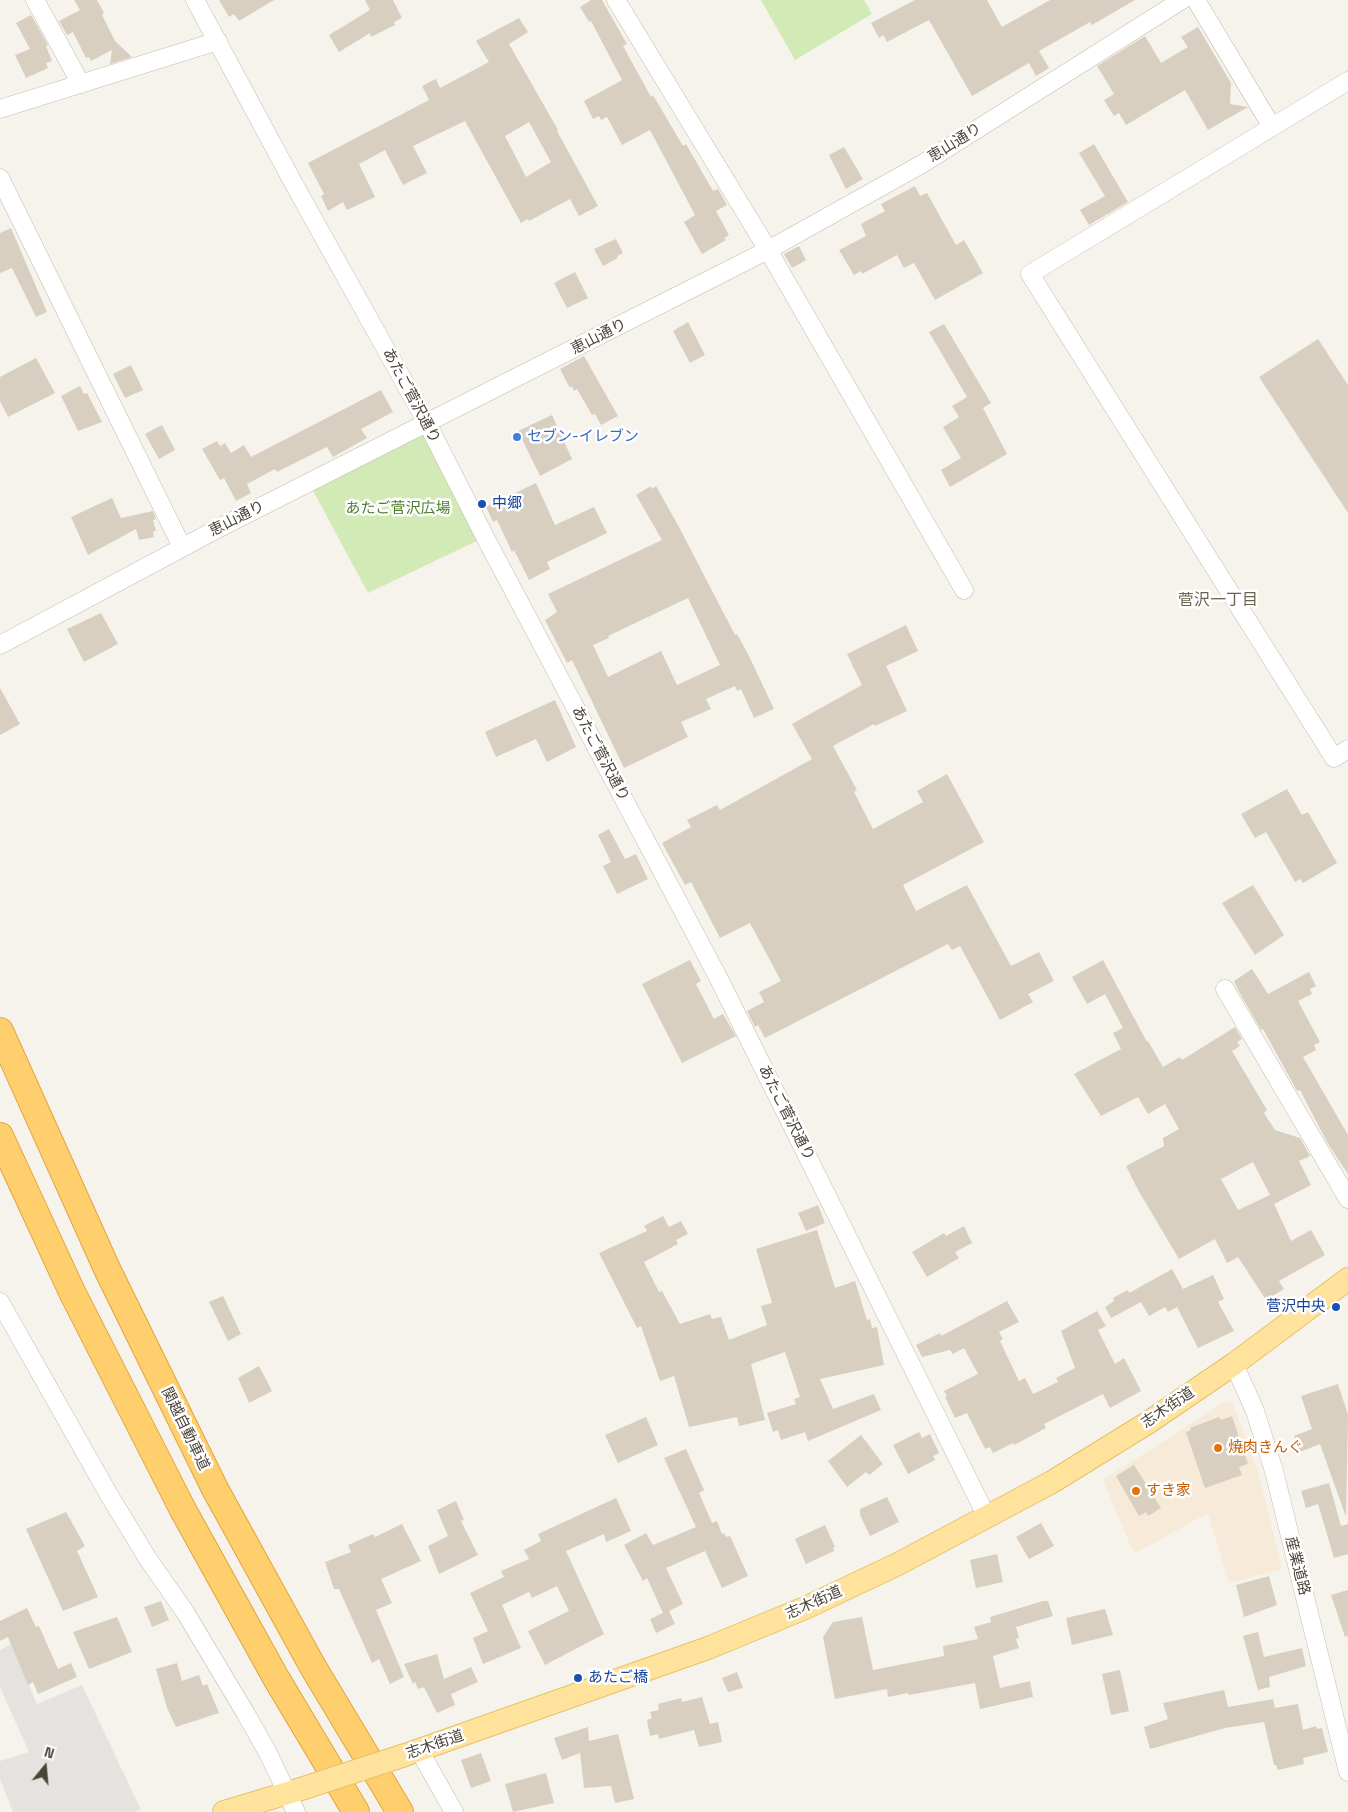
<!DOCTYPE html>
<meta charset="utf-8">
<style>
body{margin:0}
#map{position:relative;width:1348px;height:1812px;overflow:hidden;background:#f6f3ec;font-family:"Space Grotesk",sans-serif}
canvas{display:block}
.north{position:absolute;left:20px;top:1742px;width:50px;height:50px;-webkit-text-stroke:4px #fff;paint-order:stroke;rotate:17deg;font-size:14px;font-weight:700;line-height:20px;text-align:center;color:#4b4439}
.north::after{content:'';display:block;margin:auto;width:18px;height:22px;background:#4b4439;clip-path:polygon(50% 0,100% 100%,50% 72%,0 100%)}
</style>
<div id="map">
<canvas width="1348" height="1812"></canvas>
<div class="north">N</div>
</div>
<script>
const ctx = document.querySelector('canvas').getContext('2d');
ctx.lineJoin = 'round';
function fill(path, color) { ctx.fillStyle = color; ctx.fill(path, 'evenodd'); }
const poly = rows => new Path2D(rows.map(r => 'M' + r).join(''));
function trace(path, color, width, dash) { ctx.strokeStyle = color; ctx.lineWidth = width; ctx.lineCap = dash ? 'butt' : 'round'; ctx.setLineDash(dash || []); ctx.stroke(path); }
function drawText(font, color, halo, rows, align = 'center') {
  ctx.font = font + ' "Space Grotesk","Noto Sans JP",sans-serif'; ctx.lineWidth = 5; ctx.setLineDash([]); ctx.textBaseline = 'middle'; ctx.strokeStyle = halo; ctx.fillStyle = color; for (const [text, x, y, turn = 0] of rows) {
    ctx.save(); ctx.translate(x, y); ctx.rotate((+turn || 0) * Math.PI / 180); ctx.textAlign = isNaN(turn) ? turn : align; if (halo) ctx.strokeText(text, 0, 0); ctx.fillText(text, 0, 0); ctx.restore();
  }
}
const commercial = poly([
 [1226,1401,1233,1403,1257,1469,1282,1569,1229,1583,1208,1513,1134,1554,1103,1480]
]);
const green = poly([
 [761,0,864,0,872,14,795,60],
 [427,423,485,537,368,593,309,483]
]);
const parking = poly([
 [11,1644,37,1704,82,1685,141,1810,135,1812,13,1812,0,1779,0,1761,29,1752,0,1687,0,1650]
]);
const building = poly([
 [74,0,97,0,104,13,102,15,115,41,132,57,110,64,112,50,91,61,89,57,86,58,73,32,67,35,59,21,80,10],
 [219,0,274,0,239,21,234,14,229,17],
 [365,0,393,0,402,18,394,22,395,25,371,37,370,33,339,52,329,35,370,10],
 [591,0,602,0,627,44,623,46,651,97,653,95,683,146,686,144,713,191,718,189,727,205,716,211,729,235,724,238,726,240,702,254,684,222,695,215,650,130,622,145,607,117,601,120,599,116,593,119,584,101,622,80,591,21,589,22,580,7],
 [915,0,987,0,1002,27,1050,0,1135,0,1092,25,1090,22,1039,51,1049,68,1036,76,1029,63,972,96,929,20,887,42,883,35,879,38,871,23],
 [31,15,48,45,46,46,52,61,46,63,48,68,26,78,15,55,30,49,16,23],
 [519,18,528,32,509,44,558,130,557,131,598,206,579,216,570,199,529,221,527,219,521,223,465,121,413,146,427,173,403,185,385,150,359,164,375,197,347,210,343,202,328,211,321,196,324,194,308,163,429,100,422,86,436,79,440,88,489,62,476,41],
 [529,122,551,162,526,177,505,136],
 [1198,27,1231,83,1230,104,1248,107,1208,130,1185,90,1126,125,1119,113,1114,116,1104,100,1114,94,1097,66,1145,36,1161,63,1188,47,1181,37],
 [1094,144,1128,202,1089,225,1080,210,1105,196,1079,153],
 [844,147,863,179,846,189,829,155],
 [915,186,920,196,927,193,956,245,964,240,983,273,935,300,914,263,904,268,897,255,862,274,861,271,854,275,839,250,866,236,861,224,885,211,881,204],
 [11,228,47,312,36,317,12,268,0,273,0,233],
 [616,239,623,253,617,256,618,258,603,266,594,249],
 [799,246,806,260,792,268,784,254],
 [575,272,588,298,567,308,554,283],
 [688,322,705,355,690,363,673,331],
 [944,324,991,403,983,408,1007,454,950,487,941,470,961,458,943,427,959,417,952,406,967,397,929,332],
 [1318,339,1348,385,1348,513,1259,377],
 [584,356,618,416,601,425,595,414,592,415,577,389,574,391,572,386,570,388,560,369],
 [36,358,55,393,8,417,0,401,0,377],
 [131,365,143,390,125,398,113,374],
 [80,386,84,394,87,393,102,422,78,431,61,396],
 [381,390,393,412,361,429,367,438,333,457,327,447,277,472,275,469,247,484,251,493,236,501,224,478,220,480,202,449,217,441,220,446,225,443,231,453,244,445,251,457],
 [552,415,572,459,540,476,518,431],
 [162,425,175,450,159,459,145,434],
 [536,483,555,525,594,507,607,533,547,562,550,569,529,580,514,550,512,552,497,520,493,522,486,507],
 [651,486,652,489,656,486,679,527,735,635,737,634,748,654,774,709,754,718,741,689,737,691,735,686,706,699,711,709,681,722,688,737,624,768,572,660,567,663,545,620,557,612,548,594,662,540,636,495],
 [688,598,720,665,677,685,661,651,608,677,593,645,609,638,608,636],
 [112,498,121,518,153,511,156,519,153,520,156,531,153,531,154,537,139,540,136,529,88,555,71,517],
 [101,613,118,644,84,662,67,629],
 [906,625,918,651,886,666,907,711,875,726,874,724,833,746,857,790,854,792,873,829,923,802,917,791,947,774,984,842,903,885,916,911,967,885,1011,966,1039,952,1054,981,1028,994,1033,1002,1000,1020,960,946,952,950,948,944,765,1038,758,1025,755,1027,747,1011,764,1002,759,992,781,981,750,923,720,938,691,882,685,885,662,843,691,827,687,820,717,805,720,810,812,759,792,724,862,685,847,654],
 [0,688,20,724,0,735],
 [555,700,576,747,547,762,536,739,496,757,485,732],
 [1287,789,1302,815,1308,812,1337,863,1303,883,1300,879,1295,882,1266,832,1255,838,1241,814],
 [609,829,625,859,636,854,648,879,617,894,603,866,611,862,598,835],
 [1253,885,1284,935,1255,955,1222,903],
 [690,960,701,981,696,984,714,1019,723,1014,736,1036,682,1063,642,984],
 [1103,960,1147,1042,1148,1041,1163,1067,1180,1057,1182,1060,1235,1027,1242,1039,1237,1042,1240,1046,1232,1051,1267,1110,1264,1113,1275,1130,1300,1138,1310,1156,1299,1161,1311,1185,1274,1204,1270,1195,1291,1241,1311,1230,1325,1255,1279,1281,1284,1289,1266,1300,1238,1257,1227,1263,1215,1239,1179,1259,1138,1190,1126,1166,1164,1146,1163,1138,1179,1129,1165,1104,1148,1114,1138,1097,1101,1116,1074,1074,1121,1049,1113,1033,1123,1028,1105,994,1087,1004,1072,977],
 [1253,1162,1270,1195,1238,1210,1221,1179],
 [1252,969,1268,994,1309,972,1316,986,1310,989,1312,994,1298,1001,1320,1042,1314,1045,1316,1050,1303,1057,1348,1135,1348,1174,1328,1144,1300,1090,1297,1091,1263,1029,1261,1030,1237,988,1234,981],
 [818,1205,825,1223,806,1231,798,1213],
 [663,1216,669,1227,681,1221,688,1234,676,1240,678,1244,644,1262,659,1292,662,1291,680,1324,710,1314,712,1319,721,1317,729,1340,767,1325,761,1306,772,1303,756,1249,817,1230,835,1288,855,1281,867,1320,870,1319,872,1328,877,1327,884,1365,820,1379,833,1409,874,1394,881,1410,808,1441,805,1432,781,1440,778,1430,773,1432,767,1413,796,1404,794,1399,800,1397,785,1352,751,1364,765,1420,739,1426,737,1417,689,1427,674,1376,660,1381,641,1326,637,1328,599,1253,647,1231,644,1226],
 [964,1226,972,1243,955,1252,959,1258,927,1277,912,1252,944,1233,946,1236],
 [1172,1269,1183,1289,1213,1275,1224,1299,1218,1302,1234,1331,1198,1348,1177,1307,1168,1312,1165,1307,1149,1316,1141,1302,1111,1318,1105,1307,1114,1301,1113,1298,1128,1290,1129,1293],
 [223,1296,241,1334,228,1341,209,1302],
 [1007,1301,1019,1322,999,1332,1003,1339,1000,1341,1019,1381,1025,1378,1033,1394,1058,1382,1056,1378,1075,1368,1061,1331,1097,1311,1106,1326,1098,1330,1115,1364,1124,1358,1141,1391,1110,1408,1103,1394,1044,1424,1046,1428,1014,1445,1013,1443,993,1453,990,1447,985,1449,967,1413,955,1418,945,1397,947,1396,944,1391,978,1374,964,1348,953,1354,950,1350,922,1357,916,1345,940,1333,941,1336],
 [259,1366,272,1391,249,1403,238,1378],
 [1338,1384,1348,1415,1346,1517,1320,1444,1300,1452,1294,1436,1312,1429,1301,1396],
 [1232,1416,1248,1464,1239,1467,1242,1475,1205,1488,1186,1432,1191,1430,1190,1428,1219,1417,1221,1420],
 [646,1417,658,1445,618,1463,605,1435],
 [919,1432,922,1438,930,1434,939,1453,933,1456,935,1460,908,1474,893,1445],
 [861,1435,883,1464,869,1475,866,1472,847,1487,828,1461],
 [686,1449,704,1490,699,1493,712,1523,717,1521,722,1534,724,1533,726,1537,730,1536,748,1576,722,1588,705,1551,666,1568,683,1604,669,1611,675,1624,656,1633,650,1619,663,1613,647,1578,643,1581,624,1545,646,1533,653,1545,696,1527,664,1458],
 [1134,1465,1161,1508,1148,1516,1146,1512,1139,1516,1116,1476],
 [1329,1483,1341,1526,1348,1524,1348,1554,1334,1558,1318,1504,1306,1508,1301,1491],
 [887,1497,899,1522,870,1536,860,1515,860,1509],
 [616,1498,631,1531,606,1542,604,1534,566,1551,604,1634,545,1665,528,1631,569,1611,557,1586,532,1598,529,1592,502,1605,521,1648,483,1664,473,1638,488,1631,470,1593,504,1577,501,1571,529,1559,524,1550,541,1541,538,1534],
 [456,1501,464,1520,461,1521,478,1555,439,1574,428,1546,448,1536,437,1510],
 [66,1512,85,1546,77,1551,98,1597,63,1611,26,1529],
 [1041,1523,1054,1546,1029,1559,1016,1537],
 [402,1524,421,1561,381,1579,392,1603,376,1610,404,1677,390,1684,379,1659,372,1663,339,1589,334,1589,325,1562,351,1552,348,1545,373,1534,375,1537],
 [825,1525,835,1547,833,1548,834,1551,806,1564,795,1539],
 [997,1554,1003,1582,976,1588,970,1560],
 [1269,1576,1277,1605,1244,1617,1236,1585],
 [1348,1590,1348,1636,1345,1637,1331,1595],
 [161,1601,169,1620,152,1627,144,1607],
 [1043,1601,1048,1601,1053,1616,1016,1627,1019,1638,1016,1639,1019,1648,993,1656,1000,1688,1030,1681,1033,1697,980,1709,975,1683,909,1695,908,1693,888,1697,887,1689,835,1699,823,1637,833,1622,862,1617,873,1670,944,1656,943,1646,978,1639,974,1627,991,1622,990,1617],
 [27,1608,36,1627,39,1626,58,1669,71,1663,77,1677,38,1694,33,1682,28,1685,8,1637,0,1641,0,1621],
 [1105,1609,1113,1635,1072,1645,1066,1618],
 [117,1617,132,1652,89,1669,73,1632],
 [1258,1632,1264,1657,1302,1648,1306,1666,1269,1677,1270,1687,1258,1690,1243,1636],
 [437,1654,444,1679,471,1667,478,1682,451,1694,455,1705,437,1713,424,1687,418,1689,415,1682,413,1684,404,1664],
 [177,1663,182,1681,199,1675,203,1686,207,1684,219,1713,176,1727,167,1708,156,1669],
 [1120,1670,1129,1711,1111,1715,1102,1674],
 [737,1672,743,1688,728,1692,722,1678],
 [1224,1690,1228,1707,1273,1699,1275,1708,1298,1704,1303,1730,1316,1726,1317,1729,1322,1728,1328,1752,1303,1758,1304,1764,1278,1770,1276,1765,1274,1765,1264,1722,1225,1728,1150,1749,1144,1727,1168,1719,1163,1703],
 [702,1697,710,1724,718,1722,722,1742,699,1747,694,1730,659,1739,658,1734,650,1736,647,1720,652,1718,650,1712,659,1710,658,1704,681,1698,682,1702],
 [588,1727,589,1741,618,1734,634,1799,615,1803,611,1786,584,1788,580,1753,562,1760,554,1738],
 [481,1753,491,1781,471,1788,461,1760],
 [546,1773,554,1803,513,1812,505,1784]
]);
const minor = poly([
 [35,0,81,84],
 [195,0,295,186,427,423,485,537,719,979,987,1517],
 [616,0,768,250,964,590],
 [1196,0,1272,127],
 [1348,81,1030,274,1334,758,1348,749],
 [0,109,218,41],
 [0,178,182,547],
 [0,645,219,528,768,250,922,164,1182,0],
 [1225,989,1348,1199],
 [0,1302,109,1495,148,1559,185,1612,246,1714,268,1753,296,1812],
 [1234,1364,1255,1411,1274,1471,1348,1772],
 [419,1750,454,1812]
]);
const major = poly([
 [405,1755,708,1648,805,1608,898,1564,1052,1482,1149,1422,1234,1364,1348,1279],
 [224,1812,301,1789]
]);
const highway = poly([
 [0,1031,108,1271,215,1489,313,1667,400,1812],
 [0,1136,72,1292,183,1510,276,1678,356,1812]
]);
const majorBridge = poly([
 [301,1789,405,1755]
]);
const markers = [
 [517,437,5,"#3f7fe0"],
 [482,504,5,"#1a4fb4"],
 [1336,1307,5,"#1a4fb4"],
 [1218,1448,5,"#e8710a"],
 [1136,1491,5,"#e8710a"],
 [578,1678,5,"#1a4fb4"]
];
const streetNames = [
 ["恵山通り",955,143,-32],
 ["恵山通り",599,337,-27],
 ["あたご菅沢通り",411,396,62],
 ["恵山通り",237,519,-27],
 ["あたご菅沢通り",600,754,62],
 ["あたご菅沢通り",786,1113,63],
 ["志木街道",1168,1408,-34],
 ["関越自動車道",185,1429,64],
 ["産業道路",1297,1566,76],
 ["志木街道",814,1603,-24],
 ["志木街道",435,1745,-19]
];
const shopNames = [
 ["セブン-イレブン",527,437]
];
const transitNames = [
 ["中郷",492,504],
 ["菅沢中央",1326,1307,"right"],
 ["あたご橋",588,1678]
];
const parkNames = [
 ["あたご菅沢広場",398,509]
];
const foodNames = [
 ["焼肉きんぐ",1228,1448],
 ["すき家",1146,1491]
];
const neighbourhoodNames = [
 ["菅沢一丁目",1218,601]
];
fill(commercial, '#f7ead8');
fill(green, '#d2eab5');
fill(parking, '#e5e3e0');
fill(building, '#d8cfc1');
trace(minor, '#c2bbae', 19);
trace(major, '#e6c16a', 24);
trace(highway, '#e0a43c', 28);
trace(minor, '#fff', 18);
trace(major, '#ffe39c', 22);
trace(highway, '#ffcf6e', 26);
trace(majorBridge, '#e6c16a', 24, []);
trace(majorBridge, '#ffe39c', 22);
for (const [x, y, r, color] of markers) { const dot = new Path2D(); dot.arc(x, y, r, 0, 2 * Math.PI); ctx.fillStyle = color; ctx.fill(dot); trace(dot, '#fff', 2); }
drawText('15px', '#4b4439', '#fff', streetNames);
drawText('15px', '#366cbe', '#fff', shopNames, 'left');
drawText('15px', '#164399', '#fff', transitNames, 'left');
drawText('15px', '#4a7f2a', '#fff', parkNames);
drawText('15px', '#c56008', '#fff', foodNames, 'left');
drawText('16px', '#6e6250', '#fff', neighbourhoodNames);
</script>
